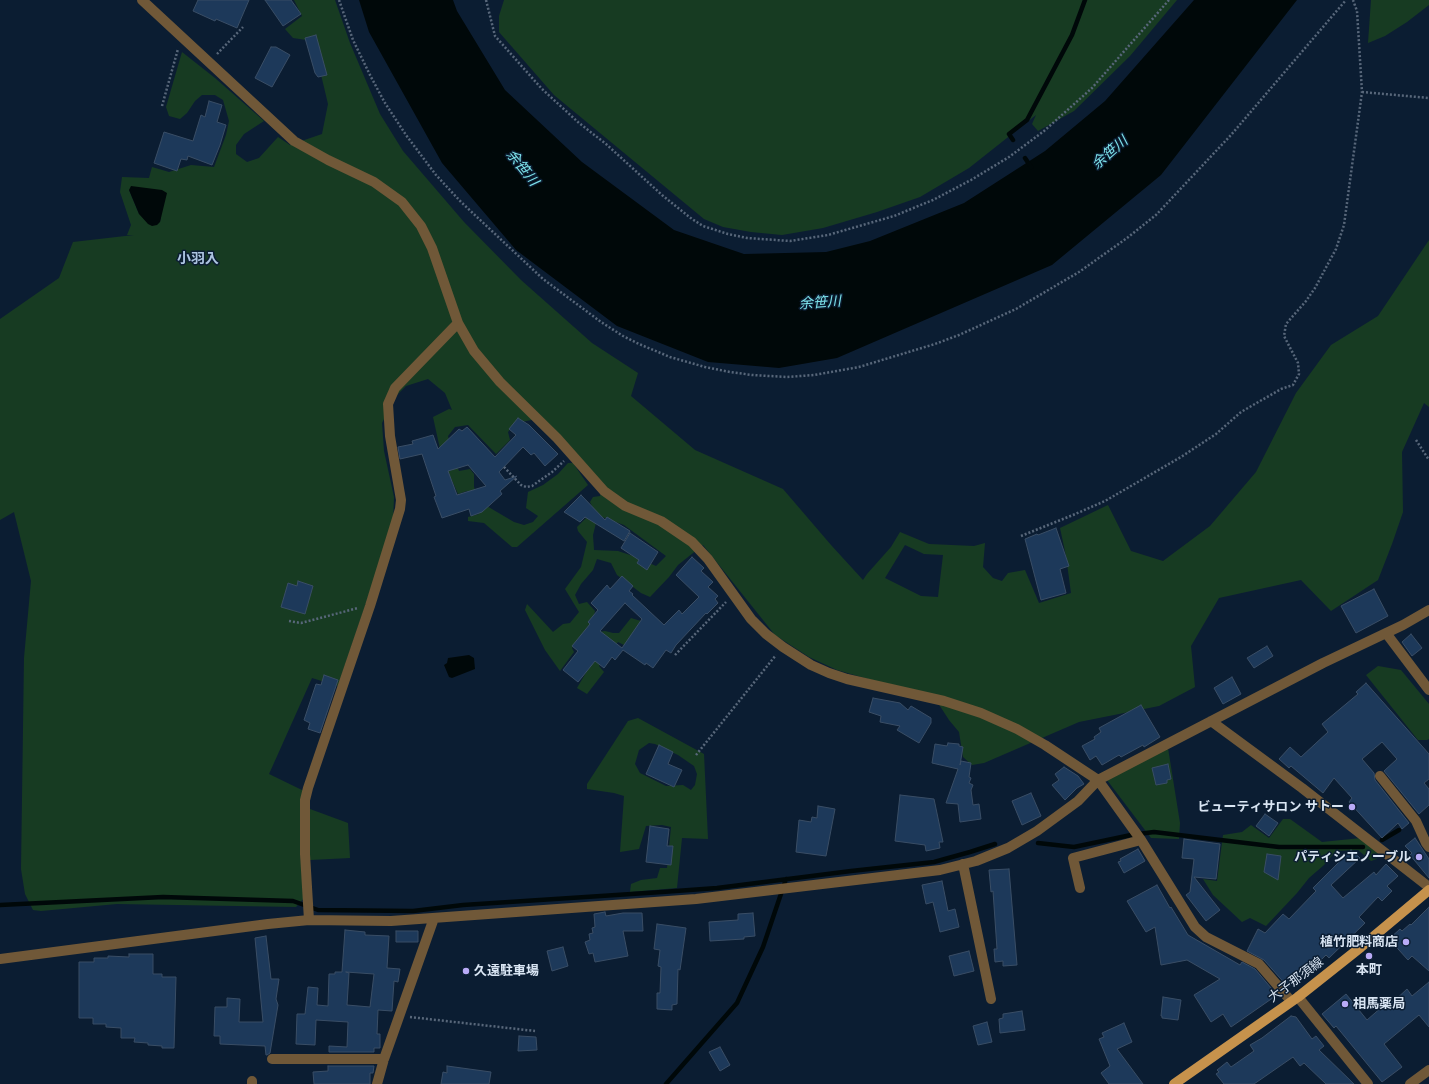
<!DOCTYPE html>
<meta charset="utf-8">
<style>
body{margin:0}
canvas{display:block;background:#0b1d32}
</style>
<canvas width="1429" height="1084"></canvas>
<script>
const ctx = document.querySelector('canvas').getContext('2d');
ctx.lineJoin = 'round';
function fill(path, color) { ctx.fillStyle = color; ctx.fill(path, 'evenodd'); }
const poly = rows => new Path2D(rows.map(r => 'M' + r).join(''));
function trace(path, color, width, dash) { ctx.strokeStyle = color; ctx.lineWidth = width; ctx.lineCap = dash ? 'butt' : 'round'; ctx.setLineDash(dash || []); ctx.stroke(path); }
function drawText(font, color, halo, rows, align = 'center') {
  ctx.font = font + ' "Open Sans","Noto Sans JP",sans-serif'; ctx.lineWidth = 3; ctx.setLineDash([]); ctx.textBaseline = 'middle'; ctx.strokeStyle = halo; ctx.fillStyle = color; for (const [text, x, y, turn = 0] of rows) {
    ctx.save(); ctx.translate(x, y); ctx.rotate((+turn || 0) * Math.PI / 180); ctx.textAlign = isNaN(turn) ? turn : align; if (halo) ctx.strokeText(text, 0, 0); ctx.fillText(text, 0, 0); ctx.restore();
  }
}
const green = poly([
 [294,0,335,0,350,43,380,114,403,151,464,222,521,280,592,343,638,373,631,396,695,450,783,489,831,545,863,580,867,574,891,547,900,532,929,544,974,546,985,543,983,567,993,578,1002,581,1008,573,1025,570,1039,603,1071,593,1066,556,1060,528,1108,505,1131,551,1163,561,1210,526,1256,472,1296,393,1331,345,1378,316,1429,240,1429,407,1424,403,1402,452,1403,512,1392,544,1378,580,1331,611,1301,580,1219,598,1191,646,1195,687,1159,706,1079,722,984,763,972,765,963,757,959,732,949,720,938,703,882,683,837,670,809,657,775,635,703,545,678,565,669,577,650,597,641,593,617,575,611,563,597,559,593,570,581,584,575,595,579,604,587,602,595,611,591,627,599,632,605,631,613,633,619,633,631,618,641,621,626,646,618,642,599,666,604,672,587,694,577,688,594,659,583,634,572,648,574,652,560,671,545,650,525,610,527,604,553,632,563,624,570,623,579,612,565,589,581,567,587,542,578,531,577,527,594,510,590,502,593,497,600,496,604,484,542,418,516,423,508,432,510,440,496,454,468,425,455,427,448,436,452,453,459,471,470,469,474,474,474,487,480,502,514,522,524,525,533,522,538,516,526,508,528,492,543,485,558,474,568,463,573,463,588,485,517,547,512,547,484,523,468,521,468,517,479,514,471,493,467,491,458,494,442,458,433,417,449,409,452,410,445,393,428,379,406,386,396,396,382,423,384,451,394,497,393,523,338,686,312,678,269,774,304,791,300,812,301,866,304,898,296,907,117,904,41,911,33,910,25,894,21,869,24,658,31,581,14,512,0,520,0,319,59,278,73,242,134,235,127,235,131,225,120,192,122,177,149,178,152,167,169,172,191,165,214,167,226,135,229,121,223,100,215,95,202,95,195,101,187,113,180,119,169,116,166,107,182,52,215,78,264,121,244,134,236,145,236,154,247,162,259,158,278,137,290,145,322,134,328,104,313,41,293,38,285,29,302,16],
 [129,190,161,215,160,222,139,214],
 [602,517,624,525,666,556,656,566,633,556,618,551,594,550,593,535,596,523],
 [905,545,924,554,943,555,938,597,921,596,885,578],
 [504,0,1177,0,1130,56,1074,111,1038,131,1032,124,1036,115,969,168,920,197,877,212,823,228,782,235,751,232,723,227,704,219,554,95,499,32,499,16],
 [1371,0,1429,0,1429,5,1407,22,1385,36,1368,43],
 [1378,666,1401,670,1429,704,1429,739,1427,740,1418,740,1366,675],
 [638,718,704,754,708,839,682,838,677,888,630,892,631,884,641,880,657,878,660,868,667,868,671,827,662,825,646,826,639,849,620,852,624,796,614,793,587,789,587,784,628,721],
 [649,743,655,744,678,755,694,766,697,774,695,785,691,790,683,785,666,786,640,773,635,764,639,750],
 [1168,748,1180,823,1179,839,1151,838,1107,780],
 [310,809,348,823,350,858,310,860,306,837],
 [1283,819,1290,819,1322,842,1361,838,1380,853,1377,859,1371,861,1358,850,1336,851,1324,865,1309,878,1297,893,1266,926,1250,918,1242,922,1213,895,1203,879,1217,881,1223,835,1242,832,1251,825,1269,838]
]);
const water = poly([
 [359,0,453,0,457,11,505,90,582,162,674,230,744,254,826,252,870,241,964,203,1045,151,1105,101,1194,0,1297,0,1161,175,1052,265,837,358,779,368,708,362,617,326,516,250,442,163,369,32],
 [131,186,162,190,167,193,160,222,157,225,152,226,148,224,139,214,129,190],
 [469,655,474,658,475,669,452,678,449,677,444,665,447,663,448,658]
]);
const stream = poly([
 [1013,140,1009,134,1027,120,1072,35,1085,0],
 [1025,158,1031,167],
 [1382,840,1399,830],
 [1038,843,1074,847,1131,835,1154,832,1279,847,1363,847],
 [0,905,163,897,293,901,318,910,413,911,463,905,662,892,717,888,851,871,934,862,970,852,995,844],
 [666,1084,737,1003,763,947,786,879]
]);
const building = poly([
 [198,0,249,0,237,28,216,19,215,21,193,11,198,0],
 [265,0,291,0,301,14,283,26,265,0],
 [316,35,327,75,318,77,315,73,305,38,316,35],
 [271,47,276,47,290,55,272,87,255,78,271,47],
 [209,101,222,105,217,122,226,125,220,145,212,165,188,156,187,160,181,159,177,171,154,163,164,132,193,141,201,115,205,117,209,101],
 [518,418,529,425,558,454,545,466,534,453,531,455,523,447,499,472,505,480,517,476,500,491,502,494,482,512,471,516,469,509,442,518,434,497,436,496,422,454,400,459,398,447,413,444,412,441,433,435,438,449,459,429,462,431,467,427,495,457,516,435,509,429,518,418],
 [468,465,486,486,457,495,448,471,468,465],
 [581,495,605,520,607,517,630,531,624,541,585,517,580,522,564,512,581,495],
 [1056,528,1069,566,1060,569,1066,593,1041,600,1025,539,1037,534,1038,535,1056,528],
 [630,533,658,552,647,570,637,563,639,560,621,548,630,533],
 [692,557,704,568,701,571,713,582,708,587,718,596,715,599,718,603,707,614,706,613,676,645,671,653,666,650,653,668,646,663,645,665,623,650,615,660,612,657,604,668,595,661,578,682,563,670,578,651,572,646,590,624,588,622,598,610,591,603,607,585,610,589,622,576,633,586,629,591,633,594,632,595,664,625,679,610,682,614,699,597,676,575,692,557],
 [625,603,642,619,622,648,600,631,625,603],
 [298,581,313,586,305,614,281,607,288,583,297,586,298,581],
 [1374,589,1388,616,1356,633,1341,606,1374,589],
 [1411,634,1422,648,1412,656,1402,642,1411,634],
 [1267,646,1273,656,1254,668,1247,658,1267,646],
 [324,675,338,680,320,733,308,729,310,723,304,720,316,684,321,685,324,675],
 [1232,677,1241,694,1223,704,1214,688,1232,677],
 [1366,683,1429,754,1429,779,1424,783,1429,789,1429,805,1419,814,1384,771,1397,759,1382,742,1362,759,1374,773,1375,780,1409,823,1402,829,1398,823,1382,838,1349,802,1352,798,1334,778,1323,793,1291,766,1289,768,1279,759,1290,747,1301,757,1328,732,1322,724,1358,694,1356,692,1366,683],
 [873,698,900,703,908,710,911,706,931,718,931,723,919,743,897,730,900,726,880,722,881,716,869,712,873,698],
 [1141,705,1160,737,1144,747,1143,745,1121,757,1119,755,1102,765,1096,756,1090,760,1082,746,1095,739,1094,737,1101,732,1099,728,1141,705],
 [948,743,959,744,959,746,963,747,960,765,961,761,971,763,969,777,971,778,969,783,973,785,971,790,973,805,979,804,981,819,960,822,958,804,946,803,958,769,932,763,935,744,947,746,948,743],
 [659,745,673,752,668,764,682,770,674,787,646,774,659,745],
 [1168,764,1171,779,1167,780,1167,783,1156,785,1152,768,1168,764],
 [1064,767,1078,776,1084,784,1077,788,1065,800,1052,785,1059,780,1055,774,1064,767],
 [1031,793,1041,816,1022,825,1012,801,1031,793],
 [900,795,934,799,943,842,939,842,940,848,926,851,925,845,895,841,900,795],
 [818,806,835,809,826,856,796,852,799,820,811,822,812,817,817,818,818,806],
 [1265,814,1278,823,1269,836,1256,826,1265,814],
 [650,826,669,829,667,846,673,846,671,865,646,862,650,826],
 [1415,838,1429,859,1429,878,1410,855,1412,853,1405,846,1415,838],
 [1184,839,1220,844,1216,879,1194,877,1220,910,1206,921,1186,895,1190,892,1194,859,1182,858,1184,839],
 [1138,849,1145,861,1124,873,1118,862,1121,861,1120,859,1138,849],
 [1351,850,1360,858,1331,885,1343,898,1374,872,1376,875,1386,864,1398,876,1387,886,1392,891,1382,901,1378,897,1359,917,1365,923,1329,958,1326,955,1308,973,1288,987,1264,960,1247,951,1258,929,1265,933,1283,914,1289,919,1316,891,1313,888,1351,850],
 [1267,854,1281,856,1278,880,1264,872,1267,854],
 [1009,869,1017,965,1003,966,1003,961,995,962,994,949,997,949,993,891,991,892,989,870,1009,869],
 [942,881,948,911,955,909,959,927,940,932,933,902,926,904,922,885,942,881],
 [1157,885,1170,908,1171,907,1188,935,1240,965,1242,962,1255,969,1277,995,1231,1027,1223,1014,1211,1022,1194,995,1220,979,1187,960,1161,965,1155,927,1146,932,1127,901,1157,885],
 [1429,907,1429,971,1412,956,1408,960,1389,939,1400,929,1402,931,1410,924,1411,925,1429,907],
 [605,912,606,916,623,913,642,913,643,931,623,931,628,956,595,962,593,953,589,954,585,942,590,940,589,934,593,933,592,928,595,927,594,914,605,912],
 [753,913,755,936,744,937,744,939,710,941,709,922,738,920,738,914,753,913],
 [657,924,686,928,680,970,678,969,677,1004,672,1005,672,1010,657,1009,657,993,660,993,661,967,658,966,660,950,654,949,657,924],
 [345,930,365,932,365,935,389,936,387,968,400,969,398,982,394,981,392,1011,378,1010,377,1034,380,1034,380,1048,374,1048,374,1052,329,1052,329,1046,347,1047,348,1022,316,1020,315,1045,296,1044,297,1014,305,1014,308,987,318,988,317,1005,328,1006,329,974,335,974,335,972,342,972,345,930],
 [346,972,374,974,370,1007,347,1005,349,973,346,972],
 [396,931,418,931,418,942,396,942,396,931],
 [266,936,271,979,279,979,276,999,278,1005,270,1053,267,1055,266,1055,265,1046,220,1044,220,1036,214,1036,215,1007,227,1007,227,998,240,999,239,1022,263,1022,255,938,266,936],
 [563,947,568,966,552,971,547,951,563,947],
 [969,951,974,971,954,976,949,956,969,951],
 [129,954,153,954,153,974,162,974,162,977,176,977,174,1048,162,1048,162,1046,148,1045,148,1043,134,1042,135,1038,121,1038,121,1028,106,1027,106,1024,93,1024,93,1018,79,1018,79,962,94,962,94,958,108,958,108,956,129,957,129,954],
 [1429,982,1429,1027,1419,1015,1384,1044,1402,1067,1382,1082,1336,1026,1334,1028,1322,1014,1346,994,1367,1020,1391,999,1393,1002,1407,989,1412,996,1429,982],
 [1163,997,1181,1000,1178,1020,1162,1018,1162,1016,1161,1016,1163,997],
 [1022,1011,1025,1030,1000,1033,999,1019,1003,1018,1003,1014,1022,1011],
 [1291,1016,1296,1017,1312,1039,1316,1036,1324,1046,1319,1050,1354,1084,1326,1084,1304,1063,1300,1066,1293,1057,1254,1084,1224,1084,1216,1074,1219,1072,1217,1070,1227,1062,1231,1067,1254,1051,1250,1045,1262,1038,1291,1016],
 [987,1022,992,1042,978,1045,973,1026,987,1022],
 [1124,1023,1132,1042,1117,1049,1143,1084,1109,1084,1101,1073,1110,1066,1099,1039,1104,1037,1102,1033,1124,1023],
 [519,1036,536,1037,537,1050,518,1051,519,1036],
 [720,1047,730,1065,720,1071,709,1052,720,1047],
 [328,1066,374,1066,373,1073,370,1073,370,1084,314,1084,313,1072,328,1071,328,1066],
 [447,1066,491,1072,489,1084,441,1084,443,1072,447,1073,447,1066]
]);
const path = poly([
 [339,0,353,40,371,77,385,103,406,135,436,175,461,202,543,279,601,322,623,336,639,344,670,357,705,367,730,372,752,375,787,377,814,375,859,367,935,344,959,335,1016,309,1079,272,1127,238,1156,215,1231,135,1346,0],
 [486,0,495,36,542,89,579,123,606,144,662,195,692,219,703,226,728,234,747,238,790,241,828,235,894,216,933,200,971,180,1009,157,1044,131,1092,88,1169,0],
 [217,54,243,27],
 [1362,92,1429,98],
 [162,106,178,49],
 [1416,440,1429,460],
 [504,467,521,485,526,487,532,486,552,472,564,461],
 [1021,536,1073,515,1105,501,1181,457,1216,434,1241,412,1281,389,1293,385,1299,374,1298,363,1284,336,1286,324,1306,301,1315,288,1336,249,1344,225,1362,92,1357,11,1353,0],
 [289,621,301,623,358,608],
 [675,655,726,602],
 [696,755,776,655],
 [410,1017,535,1031]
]);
const minor = poly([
 [142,0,294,141,328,160,374,182,402,202,421,226,432,248,458,323,474,351,500,382,557,438,604,491,625,506,661,521,692,542,708,559,751,619,766,634,783,647,811,665,829,673,847,679,944,701,981,713,1017,729,1045,745,1098,780,1141,840,1195,927,1206,937,1259,964,1291,1001],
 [1386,633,1429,690],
 [1211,721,1302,788,1429,887],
 [1380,776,1416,821,1426,843,1429,847],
 [963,864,991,999],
 [1080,888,1073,858,1141,840],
 [309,920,305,854,305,800,308,788,370,606,400,509,401,500,390,436,388,404,395,388,458,323],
 [0,959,268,924,309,920,391,921,696,899,940,870,976,861,1008,848,1037,831,1078,801,1098,780,1323,663,1403,625,1429,610],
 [1298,997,1368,1084],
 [272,1059,384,1059],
 [252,1081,252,1084],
 [377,1084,384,1059,434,918],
 [1410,1084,1429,1070]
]);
const major = poly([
 [1174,1084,1298,997,1361,947,1429,890]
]);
const markers = [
 [1352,807,4,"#b9abf7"],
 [1419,857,4,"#b9abf7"],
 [1406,942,4,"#b9abf7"],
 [1369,956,4,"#b9abf7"],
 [466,971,4,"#b9abf7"],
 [1345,1004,4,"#b9abf7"]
];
const poiNames = [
 ["ビューティサロン サトー",1344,807],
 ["パティシエノーブル",1411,857],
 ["植竹肥料商店",1398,942],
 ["本町",1369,970,"center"],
 ["久遠駐車場",474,971,"left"],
 ["相馬薬局",1353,1004,"left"]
];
const streetNames = [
 ["大子那須線",1296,980,-37]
];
const waterNames = [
 ["余笹川",1110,153,-41],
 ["余笹川",522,168,51],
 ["余笹川",820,303,-4]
];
const neighbourhoodNames = [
 ["小羽入",198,259]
];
fill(green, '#173b22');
fill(water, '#000809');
trace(stream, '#000809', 4.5);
fill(building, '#1d395a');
trace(building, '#394d65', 1);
trace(path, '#58677a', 2.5, [2, 2]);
trace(minor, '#705838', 10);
trace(major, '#c6924c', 10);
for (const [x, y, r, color] of markers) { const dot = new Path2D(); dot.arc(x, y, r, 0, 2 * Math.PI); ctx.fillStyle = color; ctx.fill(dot); trace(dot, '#0b1d32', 1.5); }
drawText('bold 13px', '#d9e5f3', '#0b1d32', poiNames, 'right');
drawText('13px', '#d9e5f3', '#0b1d32', streetNames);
drawText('italic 14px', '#7ee4ec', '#0b1d32', waterNames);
drawText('bold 14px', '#adc5e1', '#0b1d32', neighbourhoodNames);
</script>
